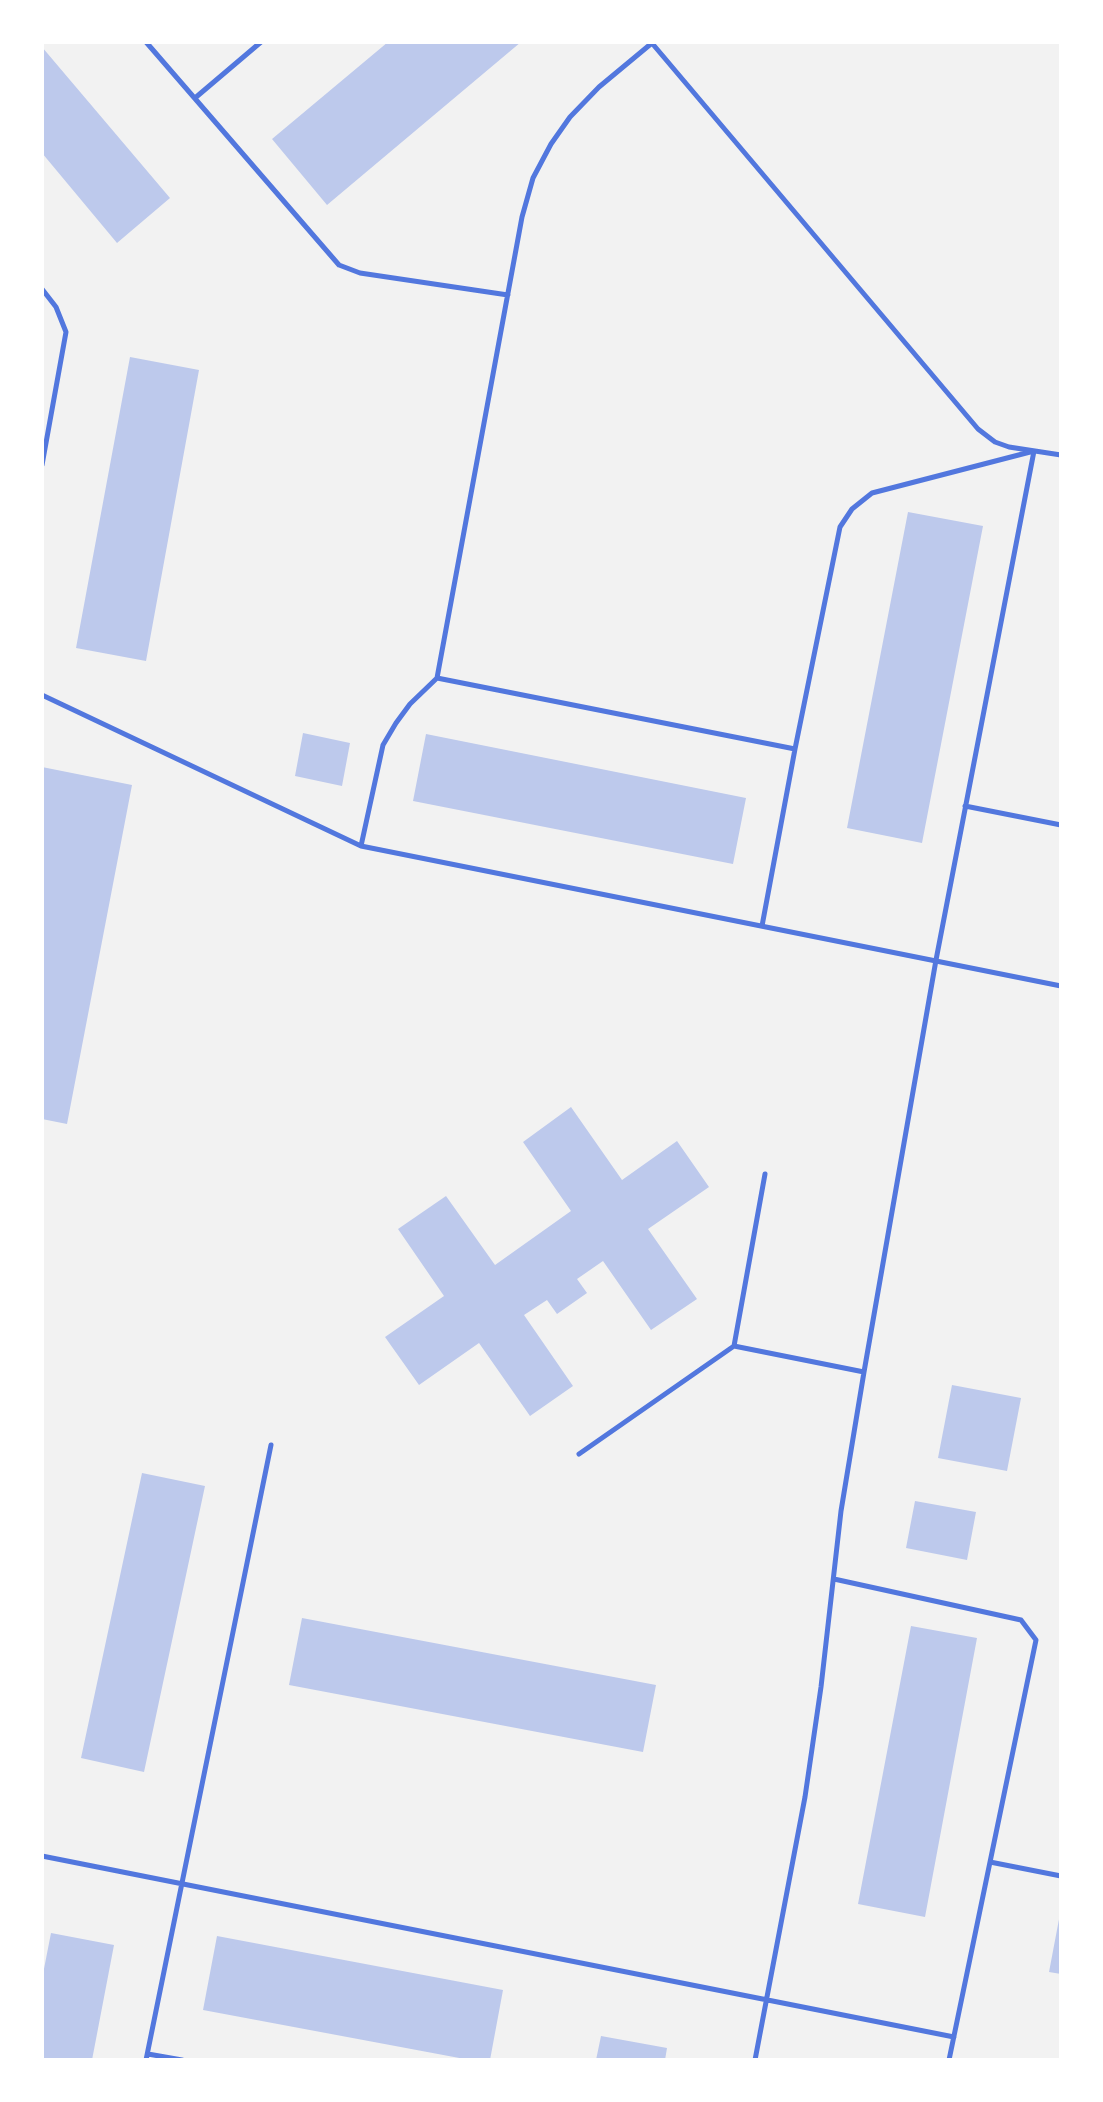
<!DOCTYPE html>
<style>
body{margin:0}
#map{position:relative;width:1103px;height:2102px;overflow:hidden;background:#f2f2f2;font-family:"Times New Roman",serif}
canvas{display:block}
.frame{position:absolute;inset:0;border:44px solid #fff;pointer-events:none}
</style>
<div id="map">
<canvas width="1103" height="2102"></canvas>
<div class="frame"></div>
</div>
<script>
const ctx = document.querySelector('canvas').getContext('2d');
ctx.lineJoin = 'round';
function fill(path, color) { ctx.fillStyle = color; ctx.fill(path, 'evenodd'); }
const poly = rows => new Path2D(rows.map(r => 'M' + r).join(''));
function trace(path, color, width, dash) { ctx.strokeStyle = color; ctx.lineWidth = width; ctx.lineCap = dash ? 'butt' : 'round'; ctx.setLineDash(dash || []); ctx.stroke(path); }
const building = poly([
 [388,42,521,42,327,205,272,139],
 [42,47,170,198,117,243,42,153],
 [130,357,199,370,146,661,76,648],
 [908,512,983,526,922,843,847,828],
 [303,733,350,743,342,786,295,776],
 [426,734,746,798,733,864,413,801],
 [42,767,132,785,67,1124,42,1119],
 [571,1107,622,1180,677,1141,709,1187,648,1229,697,1299,651,1330,603,1261,577,1279,587,1293,557,1314,547,1300,524,1315,573,1386,530,1416,479,1343,419,1385,385,1337,444,1296,398,1229,446,1196,495,1265,571,1211,523,1142],
 [952,1385,1021,1398,1007,1471,938,1458],
 [142,1473,205,1486,144,1772,81,1758],
 [915,1501,976,1512,967,1560,906,1548],
 [302,1618,656,1685,643,1752,289,1685],
 [911,1626,977,1638,925,1917,858,1904],
 [1060,1914,1061,1914,1061,1974,1049,1972],
 [51,1933,114,1945,92,2060,42,2060,42,1979],
 [217,1936,503,1990,490,2060,470,2060,203,2010],
 [601,2036,667,2048,665,2060,596,2060]
]);
const service = poly([
 [146,42,339,265,360,273,508,295],
 [651,42,978,429,995,442,1009,447,1061,455],
 [652,43,599,87,570,117,551,144,533,178,522,217,437,678,795,749,762,926],
 [195,98,261,42],
 [42,289,56,307,66,332,42,465],
 [42,695,361,846,1061,986],
 [965,806,1061,825],
 [361,846,383,745,396,723,410,704,437,678],
 [734,1346,765,1174],
 [579,1454,734,1346,864,1372],
 [834,1579,1021,1620,1036,1640,949,2060],
 [42,1856,954,2037],
 [990,1862,1061,1876],
 [148,2054,182,2060],
 [146,2060,271,1445],
 [755,2060,805,1797,821,1687,841,1511,864,1372,936,960,1034,451,872,493,852,509,840,527,795,749]
]);
fill(building, '#bdc9ec');
trace(service, '#5277de', 5);
</script>
